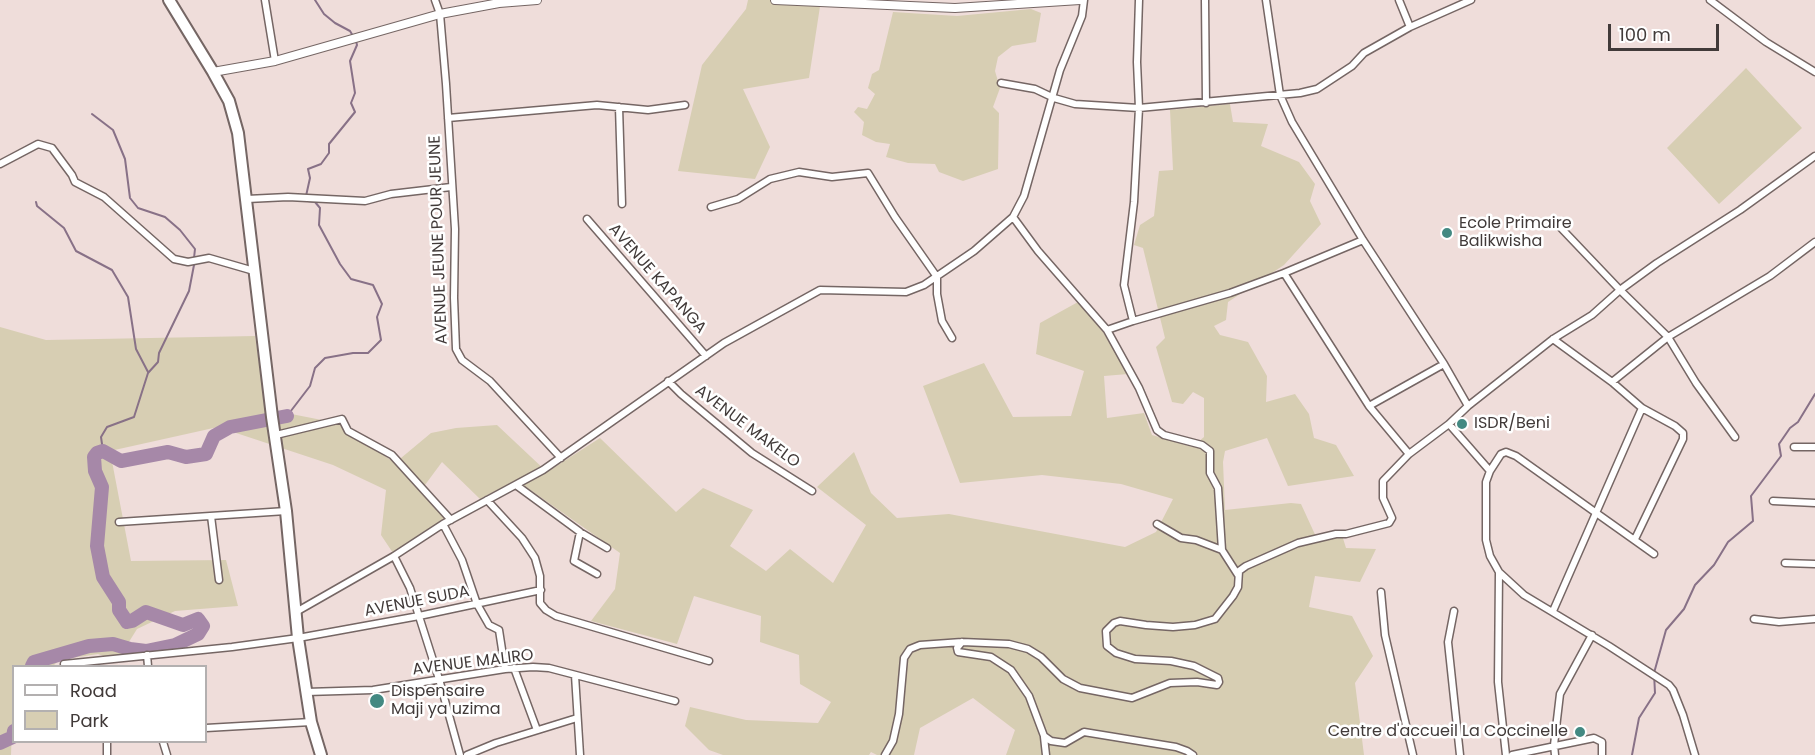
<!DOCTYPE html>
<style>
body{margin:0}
#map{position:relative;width:1815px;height:755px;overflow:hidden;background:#efddda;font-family:Poppins,sans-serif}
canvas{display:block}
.legend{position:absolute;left:12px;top:665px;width:195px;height:78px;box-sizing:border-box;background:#fff;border:2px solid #b3b0b0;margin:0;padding:8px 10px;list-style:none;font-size:18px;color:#413a39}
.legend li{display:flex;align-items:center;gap:12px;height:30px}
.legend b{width:30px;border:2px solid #b3b0b0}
.scale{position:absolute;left:1608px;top:24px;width:111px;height:27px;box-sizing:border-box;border:3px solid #413a39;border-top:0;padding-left:8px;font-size:18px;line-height:21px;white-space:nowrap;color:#413a39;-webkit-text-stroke:4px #fff;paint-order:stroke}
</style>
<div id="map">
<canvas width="1815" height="755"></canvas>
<ul class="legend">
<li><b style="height:8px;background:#fff"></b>Road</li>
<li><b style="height:16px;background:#d7ceb3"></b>Park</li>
</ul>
<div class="scale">100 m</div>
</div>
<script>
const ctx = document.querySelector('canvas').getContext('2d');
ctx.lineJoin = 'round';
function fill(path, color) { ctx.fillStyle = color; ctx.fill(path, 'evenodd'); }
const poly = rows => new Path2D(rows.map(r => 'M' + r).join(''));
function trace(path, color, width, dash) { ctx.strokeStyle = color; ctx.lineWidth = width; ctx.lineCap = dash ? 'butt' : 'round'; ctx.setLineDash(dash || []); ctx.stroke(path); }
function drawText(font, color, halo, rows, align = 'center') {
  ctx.font = font + ' Poppins,sans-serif'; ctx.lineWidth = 5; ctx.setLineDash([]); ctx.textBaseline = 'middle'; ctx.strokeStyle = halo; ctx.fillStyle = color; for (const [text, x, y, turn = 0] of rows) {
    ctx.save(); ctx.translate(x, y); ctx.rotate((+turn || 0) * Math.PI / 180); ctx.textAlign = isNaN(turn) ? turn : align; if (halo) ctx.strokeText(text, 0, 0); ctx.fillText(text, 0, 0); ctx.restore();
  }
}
const green = poly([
 [748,0,821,0,809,78,743,89,770,147,755,179,678,171,702,65,746,9],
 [1031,9,1041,13,1036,42,1012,46,998,57,995,71,1000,88,993,107,999,113,998,169,963,181,939,172,935,164,908,163,886,157,890,144,876,142,862,135,864,122,854,112,858,107,867,109,875,94,868,88,872,74,879,70,893,12,957,16],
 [1746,68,1802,128,1719,204,1667,148],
 [1230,104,1233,122,1268,124,1261,146,1299,162,1315,184,1310,201,1321,224,1284,265,1228,302,1226,320,1214,326,1220,335,1248,342,1267,376,1266,402,1295,394,1309,414,1314,438,1336,445,1354,476,1288,486,1267,438,1225,451,1223,462,1225,510,1291,503,1301,504,1318,541,1342,535,1346,548,1376,549,1360,582,1315,576,1309,607,1352,616,1373,656,1355,683,1364,755,1006,755,1015,730,973,698,920,728,914,755,877,755,871,752,869,755,723,755,709,750,685,726,690,707,746,720,818,723,831,702,800,684,799,655,760,642,761,616,694,596,677,644,591,621,615,589,620,553,516,480,480,499,442,462,422,489,445,518,393,553,381,535,386,490,333,465,218,427,110,451,131,561,226,560,238,606,175,611,137,629,117,661,98,654,59,660,53,666,14,666,11,755,0,755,0,327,46,340,255,336,266,409,337,423,395,463,431,433,456,428,497,425,547,472,600,438,676,512,703,488,753,510,730,546,766,571,790,549,833,583,866,525,817,487,854,452,871,493,897,518,949,514,1125,547,1156,532,1173,499,1121,484,1042,475,960,483,923,386,984,363,1013,417,1071,416,1084,371,1036,354,1040,323,1078,302,1103,332,1128,374,1104,376,1107,418,1144,413,1152,435,1192,447,1204,437,1204,398,1193,392,1183,404,1172,402,1156,347,1165,338,1143,248,1134,245,1140,225,1154,216,1159,171,1173,170,1170,110]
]);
const stream = poly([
 [315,0,324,14,335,23,350,31,353,36],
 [92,114,113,130,125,159,130,198,138,208,165,217,180,230,195,249,194,258],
 [306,196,310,178,308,169,321,164,329,153,329,144,355,112,351,103,355,93,350,61,357,45,356,41],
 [36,202,37,206,64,228,76,251,112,270,128,297,136,349,148,372],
 [287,416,310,386,315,368,325,358,353,353,368,353,381,340,377,317,382,304,373,285,351,279,340,264,319,225,320,208,315,202,308,201],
 [103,451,101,437,107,427,134,417,148,373,158,362,159,353,189,291,194,265],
 [1632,755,1639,718,1655,693,1654,673,1666,630,1684,609,1695,585,1714,565,1728,542,1753,521,1751,496,1781,456,1779,444,1790,428,1798,422,1815,394]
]);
const river = poly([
 [32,666,34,662,89,646,113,644,130,649,146,651,175,645,198,634,203,626,198,619,183,625,146,612,132,621,127,622,119,610,119,602,103,577,97,546,102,487,95,471,94,457,97,453,103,451,121,461,168,452,186,457,206,454,214,436,230,427,287,416],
 [0,743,13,737,14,731]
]);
const minor = poly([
 [265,0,275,61],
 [435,0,440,14,446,84,455,229,454,298,456,349,462,360,490,381,561,458],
 [1205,0,1206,103],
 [1266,0,1280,95,1292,122,1363,240,1444,364,1468,406],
 [1399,0,1410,27],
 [1710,0,1766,42,1815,72],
 [1001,83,1035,89,1054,98,1075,104,1139,108,1300,93,1317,89,1352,66,1364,53,1410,27,1471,0],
 [619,107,622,204],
 [448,118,597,105,648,110,685,105],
 [0,164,38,144,52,148,72,175,75,182,104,197,174,259,188,262,209,258,254,271],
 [247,199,288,197,365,201,391,194,451,187],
 [711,207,738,199,770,179,799,172,832,177,868,173,895,217,937,277,937,294,942,321,952,338],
 [1013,217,1038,251,1107,330,1139,388,1157,430,1164,435,1202,445,1210,451,1210,473,1218,488,1222,550,1238,575],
 [587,219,706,356],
 [1561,228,1620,290,1668,337,1696,383,1735,437],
 [1284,273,1363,240],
 [1133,321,1230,293,1284,273,1369,406,1409,454],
 [1107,330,1133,321,1124,285,1134,202,1139,108,1137,62,1139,0],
 [1553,339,1612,382,1642,408,1675,426,1683,433,1683,439,1635,539],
 [668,381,681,394,752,453,812,491],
 [1612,382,1668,337,1770,276,1815,242],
 [1369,406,1444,364],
 [1449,424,1490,471],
 [276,435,342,419,348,431,392,455,451,520],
 [1794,447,1815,447],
 [516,485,580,532,607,548],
 [487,500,522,538,535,558,540,576,540,603,546,610,556,616,709,661],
 [1773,501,1815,503],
 [211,516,219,580],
 [119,522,286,511],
 [443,524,462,560,477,604,489,625,499,630,505,669],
 [1157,524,1181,538,1196,540,1222,550],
 [580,532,574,561,597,574],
 [1654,554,1516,456,1506,452,1501,454,1490,471,1486,482,1486,540,1490,556,1499,572,1524,595,1609,646,1669,685,1673,690,1683,715,1695,755],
 [394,556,410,588,439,679,460,755],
 [1785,563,1815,564],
 [1499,572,1498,682,1506,755],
 [1381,592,1385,635,1413,755],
 [1454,611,1448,642,1460,755],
 [1553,611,1642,408],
 [296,612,394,556,443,524,543,470,724,343,820,290,906,292,924,285,974,251,1013,217,1024,196,1060,70,1082,16,1084,0],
 [1754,619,1779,622,1815,619],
 [962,642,957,648,958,652,991,657,1011,670,1029,696,1044,736,1051,741,1065,743,1084,732,1176,747,1187,751,1193,755],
 [147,655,148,666],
 [64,664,232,647,298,638,419,616,541,590],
 [514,668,537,730],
 [575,675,580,755],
 [306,692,373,690,505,669,533,667,549,668,675,701],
 [206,728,311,722],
 [1044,737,1046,755],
 [163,742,167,755],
 [107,755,107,742],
 [467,755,496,743,577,718],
 [885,755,893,741,899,714,904,658,910,649,920,645,962,642,1009,644,1028,649,1041,657,1063,679,1080,688,1132,698,1170,683,1197,682,1217,685,1219,682,1218,678,1194,666,1171,661,1135,659,1116,653,1107,646,1106,631,1114,623,1120,621,1146,625,1173,627,1195,625,1215,619,1233,596,1238,587,1239,571,1246,566,1298,543,1336,534,1346,534,1389,523,1392,518,1383,498,1383,481,1409,454,1449,424,1468,406,1553,339,1592,315,1620,290,1657,263,1740,210,1815,156],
 [1512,755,1594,738,1602,742,1602,755],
 [1555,755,1554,745,1560,694,1592,635]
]);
const tertiary = poly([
 [775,0,955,8,1080,0],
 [213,72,275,61,440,14,499,3,537,0]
]);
const trunk = poly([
 [169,0,213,72,229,101,238,133,272,417,286,511,298,638,311,722,321,755]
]);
const markers = [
 [1447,233,6,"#438982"],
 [1462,424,6,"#438982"],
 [377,701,8,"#438982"],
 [1580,732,6,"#438982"]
];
const poiNames = [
 ["Ecole Primaire",1459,224],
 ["Balikwisha",1459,242],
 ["ISDR/Beni",1474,424],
 ["Dispensaire",391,692],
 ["Maji ya uzima",391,710],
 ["Centre d'accueil La Coccinelle",1568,732,"right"]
];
const streetNames = [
 ["AVENUE JEUNE POUR JEUNE",439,240,-92],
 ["AVENUE KAPANGA",657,279,49],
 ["AVENUE MAKELO",747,427,37],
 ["AVENUE SUDA",417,602,-11],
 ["AVENUE MALIRO",473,663,-7]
];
fill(green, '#d7ceb3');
trace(stream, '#887187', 2);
trace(river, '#a688a8', 14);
trace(minor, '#756664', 9);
trace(tertiary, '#756664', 10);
trace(trunk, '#756664', 14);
trace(minor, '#fff', 6);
trace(tertiary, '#fff', 8);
trace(trunk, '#fff', 10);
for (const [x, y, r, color] of markers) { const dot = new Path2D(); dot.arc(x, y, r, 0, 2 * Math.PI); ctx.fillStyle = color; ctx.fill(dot); trace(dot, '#fff', 2); }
drawText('16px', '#413a39', '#fff', poiNames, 'left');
drawText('16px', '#413a39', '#fff', streetNames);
</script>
